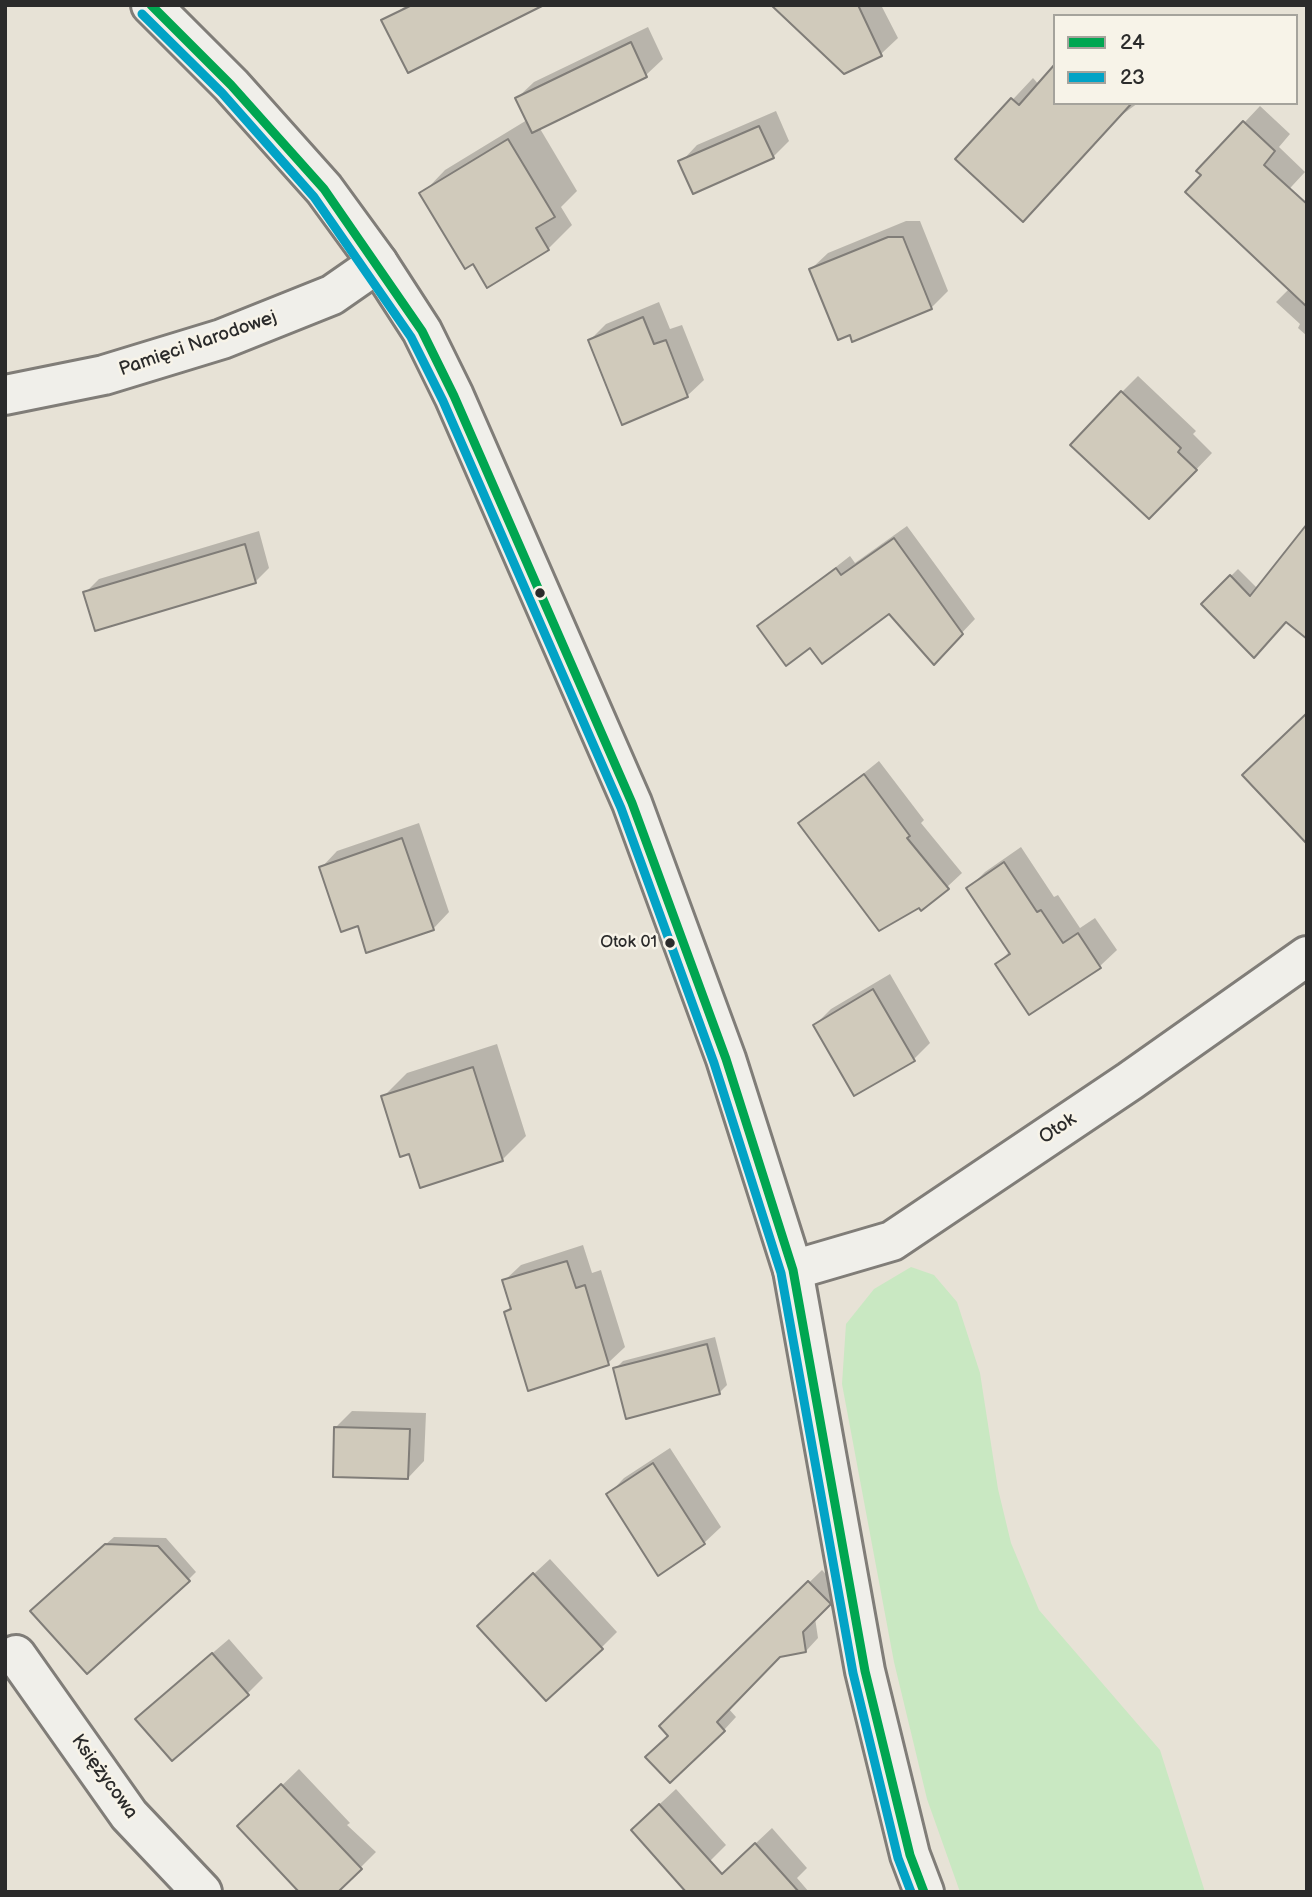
<!DOCTYPE html>
<meta charset="utf-8">
<style>
body{margin:0}
#map{position:relative;width:1312px;height:1897px;overflow:hidden;background:#e7e2d6;font-family:"Balsamiq Sans",sans-serif}
canvas{display:block}
.frame{position:absolute;inset:0;border:7px solid #2b2b2b;pointer-events:none}
.legend{position:absolute;left:1053px;top:14px;width:245px;height:91px;box-sizing:border-box;background:#f7f3e8;border:2px solid #a5a39c;margin:0;padding:9px 12px;list-style:none;font-size:21px;color:#2b2b2b}
.legend li{display:flex;align-items:center;gap:14px;height:35px}
.legend b{width:35px;border:2px solid #a5a39c}
</style>
<div id="map">
<canvas width="1312" height="1897"></canvas>
<div class="frame"></div>
<ul class="legend">
<li><b style="height:9px;background:#00a651"></b>24</li>
<li><b style="height:9px;background:#02a3c6"></b>23</li>
</ul>
</div>
<script>
const ctx = document.querySelector('canvas').getContext('2d');
ctx.lineJoin = 'round';
function fill(path, color) { ctx.fillStyle = color; ctx.fill(path, 'evenodd'); }
const poly = rows => new Path2D(rows.map(r => 'M' + r).join(''));
function trace(path, color, width, dash) { ctx.strokeStyle = color; ctx.lineWidth = width; ctx.lineCap = dash ? 'butt' : 'round'; ctx.setLineDash(dash || []); ctx.stroke(path); }
function drawText(font, color, halo, rows, align = 'center') {
  ctx.font = font + ' "Balsamiq Sans",sans-serif'; ctx.lineWidth = 5; ctx.setLineDash([]); ctx.textBaseline = 'middle'; ctx.strokeStyle = halo; ctx.fillStyle = color; for (const [text, x, y, turn = 0] of rows) {
    ctx.save(); ctx.translate(x, y); ctx.rotate((+turn || 0) * Math.PI / 180); ctx.textAlign = isNaN(turn) ? turn : align; if (halo) ctx.strokeText(text, 0, 0); ctx.fillText(text, 0, 0); ctx.restore();
  }
}
const green = poly([
 [911,1267,934,1275,957,1302,980,1373,998,1489,1011,1543,1039,1610,1160,1750,1205,1892,960,1892,927,1799,894,1662,842,1384,846,1324,874,1289]
]);
const shadow = poly([
 [407,5,538,5,384,21],
 [773,5,881,5,898,38,881,54,845,72],
 [648,27,663,59,646,75,539,127,577,191,561,207,572,225,548,249,473,262,422,194,445,170,527,120,517,98,534,82],
 [1033,78,1055,103,1138,103,1115,120,957,159],
 [1260,106,1290,134,1279,147,1305,172,1280,199,1307,224,1307,336,1298,328,1300,324,1276,302,1290,288,1244,123],
 [776,111,789,141,773,157,681,162,697,145],
 [906,221,920,221,948,291,931,308,811,269,828,253],
 [659,302,670,329,682,325,704,380,687,396,590,340,606,324],
 [1138,376,1196,431,1193,434,1212,453,1166,501,1122,392],
 [907,526,975,619,934,662,890,612,810,645,759,627,850,556,855,563],
 [259,531,269,568,255,582,85,593,99,579],
 [1238,569,1258,589,1287,620,1203,604],
 [879,761,924,820,921,823,962,873,947,887,801,824],
 [419,823,449,912,433,929,359,924,321,868,337,851],
 [1021,847,1054,897,1058,895,1080,928,1095,918,1117,950,1100,966,1029,1013,997,964,1010,951,969,888,985,872],
 [890,974,930,1043,914,1059,855,1093,815,1025,831,1009],
 [497,1044,526,1136,502,1160,410,1152,383,1097,407,1073],
 [583,1245,592,1273,601,1270,625,1347,608,1363,505,1312,512,1306,504,1281,521,1265],
 [715,1337,727,1385,719,1393,615,1369,623,1361],
 [352,1411,426,1413,424,1461,408,1478,336,1427],
 [670,1448,721,1527,704,1543,658,1573,608,1495,624,1478],
 [114,1537,166,1538,196,1572,188,1580,40,1603],
 [550,1559,617,1632,601,1648,495,1610],
 [822,1570,842,1591,815,1618,818,1638,806,1651,779,1655,728,1708,736,1717,724,1730,670,1735,662,1726],
 [229,1639,263,1678,247,1694,154,1703],
 [299,1769,350,1823,347,1825,376,1852,360,1868,240,1826],
 [676,1789,726,1845,710,1861,649,1814],
 [772,1828,807,1868,797,1878,809,1892,709,1892,723,1874]
]);
const building = poly([
 [412,5,544,5,408,73,381,20,412,5],
 [771,5,858,5,882,56,844,74,771,5],
 [631,42,647,77,532,133,515,98,631,42],
 [1055,64,1055,103,1132,103,1023,222,955,159,1011,98,1019,105,1055,64],
 [1243,121,1275,151,1264,165,1307,204,1307,307,1185,192,1201,175,1196,171,1243,121],
 [759,126,774,158,693,194,678,161,759,126],
 [508,139,555,217,536,228,549,250,487,288,473,264,465,269,419,193,508,139],
 [888,237,903,237,932,309,852,342,850,335,838,340,809,269,888,237],
 [643,317,654,344,666,340,688,397,622,425,588,340,643,317],
 [1121,391,1181,448,1178,452,1197,470,1149,519,1070,445,1121,391],
 [1307,524,1307,639,1286,622,1254,658,1201,604,1230,575,1250,596,1307,524],
 [894,538,963,634,934,665,889,614,822,664,810,648,786,666,757,626,836,568,841,575,894,538],
 [245,544,256,583,95,631,83,592,245,544],
 [1307,713,1307,844,1242,775,1307,713],
 [864,774,910,836,907,838,949,889,921,911,919,908,879,931,798,823,864,774],
 [402,838,434,930,366,953,358,926,341,932,319,867,402,838],
 [1004,862,1037,912,1041,910,1063,943,1078,933,1101,968,1029,1015,995,964,1010,954,966,888,1004,862],
 [873,989,915,1061,854,1096,813,1025,873,989],
 [473,1067,503,1161,420,1188,409,1154,400,1157,381,1096,473,1067],
 [567,1261,576,1288,585,1285,609,1365,528,1391,504,1312,511,1309,502,1280,567,1261],
 [707,1344,720,1394,626,1419,613,1368,707,1344],
 [334,1427,410,1429,408,1479,333,1477,334,1427],
 [653,1463,705,1544,658,1576,606,1494,653,1463],
 [105,1544,158,1546,190,1581,87,1674,30,1611,105,1544],
 [533,1573,603,1649,546,1701,477,1626,533,1573],
 [808,1581,831,1604,803,1632,806,1652,780,1657,717,1722,725,1731,670,1783,645,1757,668,1736,659,1726,808,1581],
 [212,1653,249,1695,172,1761,135,1719,212,1653],
 [281,1784,362,1869,338,1892,299,1892,237,1826,281,1784],
 [659,1804,722,1874,755,1843,799,1892,686,1892,631,1830,659,1804]
]);
const street = poly([
 [5,395,104,375,222,339,332,295,378,263],
 [793,1270,892,1241,1130,1081,1307,956],
 [16,1655,129,1815,202,1892]
]);
const secondary = poly([
 [151,5,231,85,324,189,378,263,422,331,454,396,632,803,726,1059,793,1270,865,1671,910,1855,924,1892]
]);
const bus1 = poly([
 [151,5,231,85,324,189,422,331,454,396,632,803,726,1059,793,1270,865,1671,910,1855,924,1892]
]);
const bus2 = poly([
 [142,14,222,93,314,197,411,337,443,401,621,808,714,1063,781,1273,853,1673,898,1858,911,1892]
]);
const markers = [
 [540,593,6,"#2b2b2b"],
 [670,943,6,"#2b2b2b"]
];
const busNames = [
 ["Otok 01",657,943]
];
const streetNames = [
 ["Pamięci Narodowej",198,344,-19],
 ["Otok",1058,1129,-34],
 ["Księżycowa",104,1777,54]
];
fill(green, '#c9e8c2');
fill(shadow, '#0003');
fill(building, '#d0cabb');
trace(building, '#807d78', 2);
trace(street, '#807d78', 44);
trace(secondary, '#807d78', 44);
trace(street, '#f0efea', 38);
trace(secondary, '#f0efea', 38);
trace(bus1, '#00a651', 9);
trace(bus2, '#02a3c6', 9);
for (const [x, y, r, color] of markers) { const dot = new Path2D(); dot.arc(x, y, r, 0, 2 * Math.PI); ctx.fillStyle = color; ctx.fill(dot); trace(dot, '#f7f3e8', 2.5); }
drawText('17px', '#2b2b2b', '#f7f3e8', busNames, 'right');
drawText('19px', '#2b2b2b', '#f7f3e8', streetNames);
</script>
